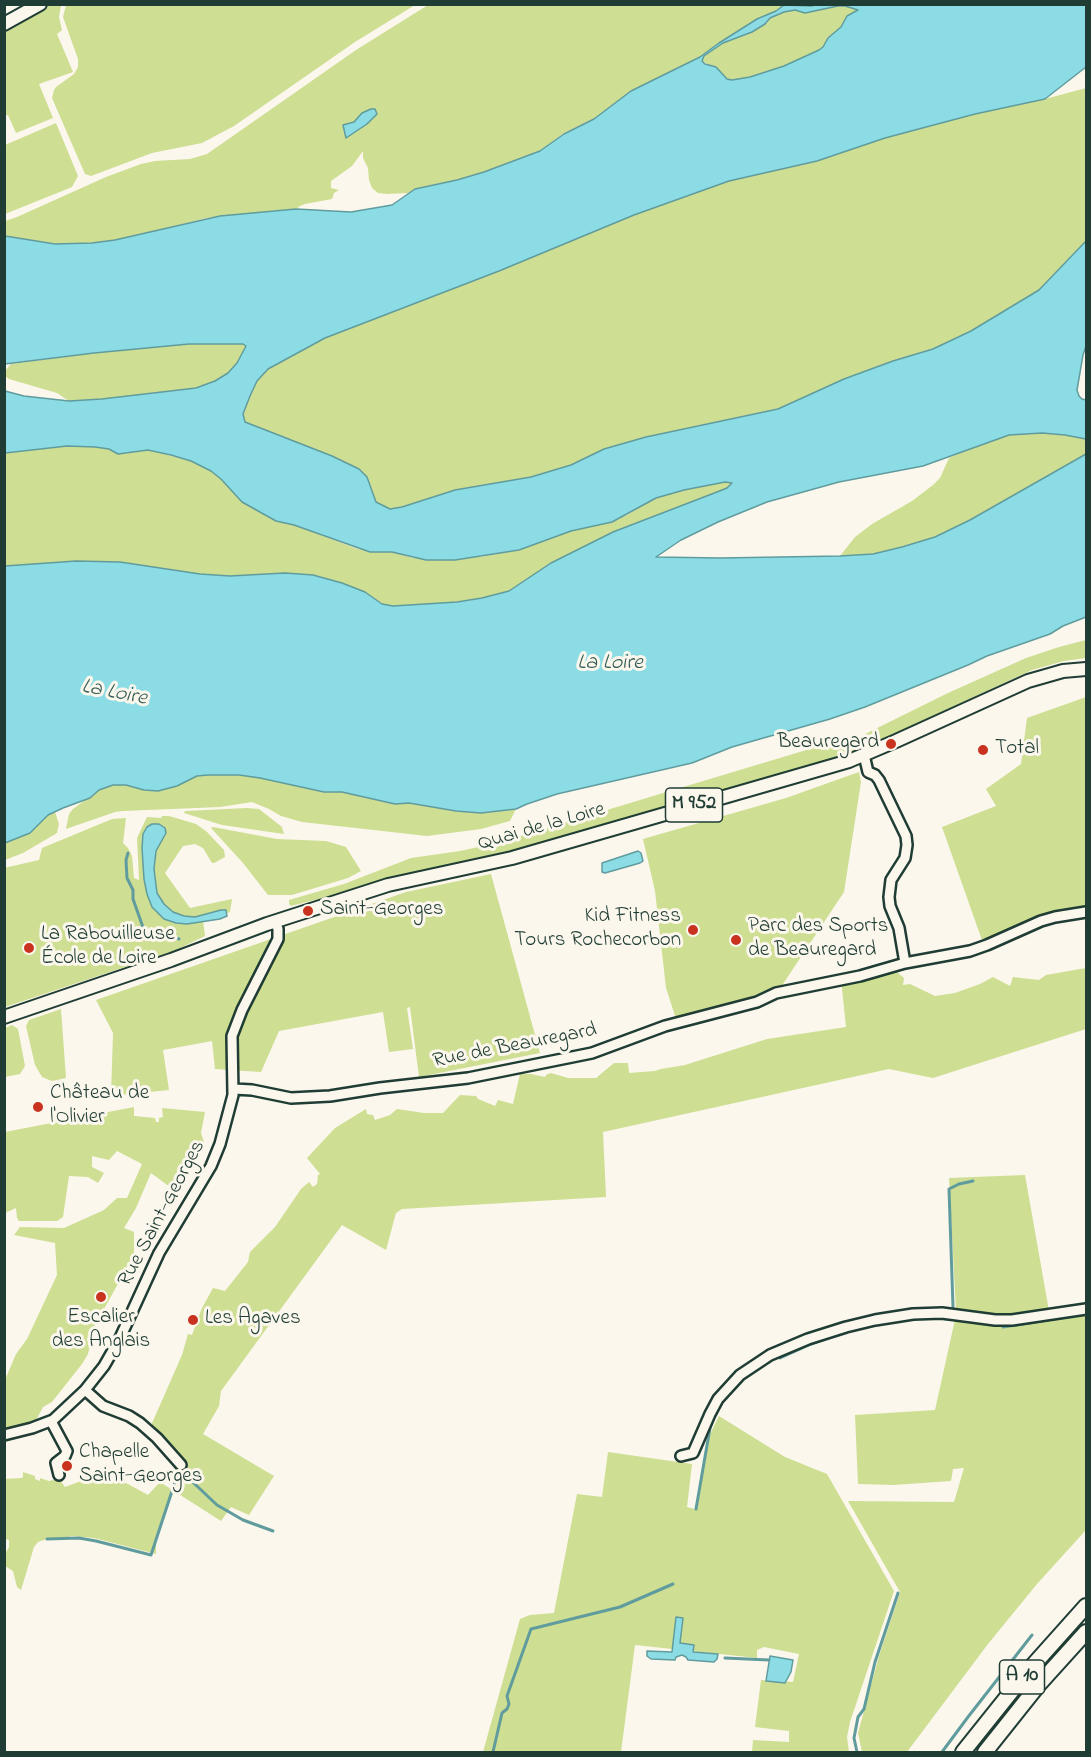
<!DOCTYPE html>
<meta charset="utf-8">
<style>
body{margin:0}
#map{position:relative;width:1091px;height:1757px;overflow:hidden;background:#fbf7ec;font-family:"Indie Flower",sans-serif}
canvas{display:block}
.frame{position:absolute;inset:0;border:6px solid #1f3d34;pointer-events:none}
</style>
<div id="map">
<canvas width="1091" height="1757"></canvas>
<div class="frame"></div>
</div>
<script>
const ctx = document.querySelector('canvas').getContext('2d');
ctx.lineJoin = 'round';
function fill(path, color) { ctx.fillStyle = color; ctx.fill(path, 'evenodd'); }
const poly = rows => new Path2D(rows.map(r => 'M' + r).join(''));
function trace(path, color, width, dash) { ctx.strokeStyle = color; ctx.lineWidth = width; ctx.lineCap = dash ? 'butt' : 'round'; ctx.setLineDash(dash || []); ctx.stroke(path); }
function drawText(font, color, halo, rows, align = 'center') {
  ctx.font = font + ' "Indie Flower",sans-serif'; ctx.lineWidth = 6; ctx.setLineDash([]); ctx.textBaseline = 'middle'; ctx.strokeStyle = halo; ctx.fillStyle = color; for (const [text, x, y, turn = 0] of rows) {
    ctx.save(); ctx.translate(x, y); ctx.rotate((+turn || 0) * Math.PI / 180); ctx.textAlign = isNaN(turn) ? turn : align; if (halo) ctx.strokeText(text, 0, 0); ctx.fillText(text, 0, 0); ctx.restore();
  }
}
const green = poly([
 [49,5,61,5,59,17,62,30,57,34,73,72,39,84,53,118,16,133,8,115,5,116,4,31],
 [66,5,66,4,415,5,355,42,234,126,202,143,152,153,91,176,85,174,52,98,54,90,56,87,74,74,78,67,78,59,63,17],
 [428,5,784,5,776,11,757,19,719,43,700,57,631,91,594,119,564,133,540,151,484,172,457,180,423,187,408,193,387,194,378,193,372,188,369,180,368,168,363,158,363,151,352,166,331,181,331,188,339,190,334,193,332,199,305,204,300,206,296,209,207,218,143,234,115,240,92,243,55,244,5,236,5,221,17,217,106,177,141,164,155,161,190,159,207,154,356,50],
 [838,6,845,6,858,10,849,14,841,27,828,38,823,47,819,50,784,66,750,77,732,80,727,79,719,70,702,61,704,56,723,43,746,35,767,23,770,18,784,12,795,10,805,13],
 [1086,88,1086,241,1039,290,971,331,933,349,893,361,844,379,778,409,646,437,604,449,571,465,531,477,455,490,403,507,390,509,376,502,370,484,359,469,332,456,245,423,243,414,250,396,257,381,268,369,325,338,499,271,634,215,729,181,817,161,885,138,975,114,1045,99],
 [56,123,78,176,72,187,5,214,5,145],
 [189,344,243,344,246,346,237,363,228,373,215,381,196,388,150,394,102,399,69,401,57,393,9,379,5,376,5,371,11,364,94,353],
 [1042,433,1065,435,1086,439,1086,454,970,520,935,537,902,547,873,554,840,556,855,537,872,524,912,501,933,485,940,478,949,458,981,444,1009,435],
 [67,446,95,447,114,450,116,453,120,454,148,450,191,461,211,471,221,479,242,502,276,521,294,525,355,548,370,552,392,552,413,558,480,557,519,550,571,531,627,515,655,498,684,490,725,482,732,482,727,488,717,492,613,532,509,591,482,598,457,602,393,606,382,604,365,592,342,583,313,575,285,573,230,576,200,574,120,562,76,561,5,566,5,453],
 [1086,640,1086,658,1064,661,1032,670,848,755,498,856,433,870,291,906,289,904,289,900,344,884,411,858,460,851,497,843,803,751,834,743,853,740,948,693,1026,658,1059,647],
 [1086,697,1086,911,983,943,942,827,996,806,986,789,1021,764,1027,718],
 [859,772,861,782,844,892,781,987,677,1022,666,988,655,891,643,839,786,798],
 [208,775,239,775,260,778,324,792,342,792,395,804,409,803,456,811,481,813,516,809,510,821,481,829,427,836,302,822,281,816,269,809,252,802,220,807,123,811,115,812,66,829,69,814,73,809,99,790,113,785,126,785,144,790,158,791,177,786,197,776],
 [247,808,259,809,282,827,284,834,222,825,184,813,185,811],
 [55,812,59,824,57,833,23,853,5,860,4,843,29,833,48,815],
 [162,816,169,816,196,824,207,832,224,850,225,857,214,863,212,863,203,848,195,844,183,846,165,873,190,908,232,899,230,912,203,921,205,936,176,950,5,1007,4,868,39,860,42,848,112,819,126,818,123,843,128,848,132,856,134,878,139,880,137,838,147,817,161,818],
 [213,827,277,839,326,841,346,847,361,871,348,878,292,895,268,895,243,863,211,828],
 [491,874,540,1053,419,1077,410,1007,407,1008,413,1049,389,1052,383,1012,279,1031,261,1072,215,1069,212,1041,163,1050,169,1090,111,1096,113,1033,96,1000,406,892],
 [898,964,897,972,904,978,903,985,910,984,935,996,955,993,980,984,993,977,1010,986,1013,977,1039,980,1046,975,1086,968,1086,1029,933,1078,889,1069,603,1132,606,1197,402,1209,396,1213,386,1250,342,1225,221,1391,219,1406,203,1434,274,1476,249,1515,231,1507,221,1521,174,1491,162,1518,156,1537,156,1554,94,1538,72,1536,61,1539,47,1539,38,1542,34,1547,21,1590,17,1587,13,1571,5,1566,5,1554,9,1547,9,1540,5,1539,4,1479,21,1478,23,1477,23,1472,35,1476,35,1479,40,1481,40,1478,49,1481,58,1479,58,1477,65,1487,100,1474,128,1484,148,1495,160,1482,174,1491,186,1470,149,1430,182,1355,188,1334,192,1335,202,1308,213,1288,225,1291,248,1262,250,1252,275,1227,301,1189,309,1182,313,1187,317,1184,318,1177,317,1176,320,1174,307,1158,335,1128,366,1109,367,1114,373,1115,375,1120,390,1115,397,1109,424,1113,443,1113,460,1095,476,1096,478,1099,495,1106,498,1100,513,1104,520,1074,531,1074,545,1077,546,1075,551,1073,568,1078,596,1078,614,1063,628,1063,629,1073,655,1071,661,1069,685,1065,767,1039,846,1027,841,979],
 [61,1009,66,1078,52,1081,42,1077,35,1065,26,1026,29,1020],
 [12,1025,18,1029,25,1066,20,1074,5,1077,5,1028],
 [134,1107,134,1116,155,1118,156,1122,159,1122,159,1118,163,1117,162,1108,205,1112,201,1133,204,1142,170,1187,151,1173,136,1208,124,1228,134,1232,134,1255,94,1327,88,1354,82,1364,52,1402,43,1407,32,1428,5,1435,5,1380,16,1354,27,1339,57,1275,55,1243,14,1235,20,1227,64,1228,104,1210,117,1198,127,1198,142,1164,117,1151,109,1160,92,1156,92,1167,104,1173,98,1183,88,1177,69,1176,63,1217,57,1221,19,1221,17,1218,16,1208,5,1213,5,1132],
 [1025,1175,1049,1311,992,1317,956,1310,949,1178],
 [1086,1312,1086,1530,1037,1584,988,1644,907,1752,862,1752,858,1733,879,1656,900,1592,848,1501,954,1502,964,1468,953,1469,951,1481,893,1485,858,1484,855,1415,935,1410,956,1315,987,1323],
 [719,1416,785,1457,827,1474,894,1591,850,1722,847,1737,849,1752,752,1752,753,1740,789,1742,789,1731,755,1727,761,1680,793,1682,799,1654,764,1647,757,1650,757,1658,635,1645,621,1752,483,1752,520,1619,530,1615,554,1613,577,1494,602,1497,608,1452,692,1464,687,1507,695,1509,707,1440]
]);
const water = poly([
 [820,4,1086,5,1086,67,1045,99,975,114,885,138,817,161,729,181,634,215,499,271,325,338,268,369,257,381,250,396,243,414,245,422,332,456,359,469,367,477,376,502,390,509,402,507,455,490,531,477,571,465,604,449,646,437,778,409,844,379,893,361,933,349,971,331,1039,290,1086,241,1086,346,1083,355,1077,390,1079,396,1082,399,1086,400,1086,439,1065,435,1042,433,1009,435,923,466,839,482,767,502,718,522,681,540,656,557,720,558,840,556,873,554,902,547,935,537,970,520,1086,454,1086,617,1063,626,1050,634,987,656,968,665,865,707,830,719,732,747,692,763,557,794,527,804,516,809,481,813,456,811,409,803,395,804,342,792,324,792,260,778,239,775,208,775,197,776,177,786,158,791,144,790,126,785,113,785,99,790,90,798,63,808,48,815,30,833,5,843,5,566,76,561,120,562,200,574,230,576,285,573,313,575,342,583,365,592,382,604,393,606,457,602,482,598,509,591,551,563,613,532,717,492,727,488,732,483,725,482,684,490,656,498,612,522,571,531,519,550,455,560,426,560,392,552,370,552,294,525,276,521,242,502,221,479,211,471,191,461,171,455,148,450,118,454,109,449,95,447,67,446,5,453,5,391,24,396,69,401,102,399,196,388,215,381,228,373,237,363,246,346,243,344,189,344,94,353,5,364,5,236,55,244,92,243,115,240,220,216,296,209,351,212,392,205,415,189,457,180,484,172,540,151,564,134,594,119,631,91,700,57,719,43,757,19,776,11,784,5,811,6,820,4],
 [838,6,845,6,858,10,847,16,841,27,828,38,823,47,819,50,784,66,750,77,732,80,727,79,716,67,705,64,702,61,704,56,723,43,752,32,765,24,770,18,784,12,795,10,805,13,838,6],
 [371,109,375,109,377,114,367,124,346,138,343,125,354,122,362,113,371,109],
 [152,824,159,824,165,828,166,833,156,851,154,869,157,893,164,904,173,912,184,916,195,917,221,910,226,910,227,916,220,919,187,924,176,923,164,919,152,907,147,894,144,879,142,848,143,834,147,827,152,824],
 [638,851,641,853,643,861,640,863,605,873,602,872,602,863,638,851],
 [676,1617,683,1618,680,1643,694,1645,693,1652,718,1654,717,1659,714,1662,688,1660,686,1657,682,1655,676,1657,675,1660,651,1659,647,1656,647,1651,672,1652,676,1617],
 [770,1656,793,1660,791,1672,785,1683,766,1681,770,1656]
]);
const stream = poly([
 [128,853,126,860,127,878,133,890,133,899,145,933,152,939,172,936,179,939],
 [953,1307,949,1189,959,1184,973,1181],
 [932,1317,947,1319],
 [1003,1327,1086,1314],
 [780,1358,811,1344,833,1336],
 [181,1471,217,1505,243,1520,273,1531],
 [696,1509,710,1428,715,1414],
 [47,1539,79,1538,96,1541,151,1555,176,1479,182,1467],
 [725,1658,769,1660],
 [493,1752,502,1713,507,1709,509,1704,507,1696,531,1629,620,1607,673,1584],
 [857,1752,854,1738,858,1717,864,1709,875,1662,898,1593],
 [942,1752,968,1717,1032,1635]
]);
const minor = poly([
 [864,755,868,772,875,775,879,780,906,836,907,845,905,858,891,880,889,897,890,906,899,928,905,963],
 [234,1089,252,1090,291,1098,330,1096,380,1088,468,1078,592,1053,665,1026,757,1002,776,993,860,976,905,963,970,951,987,945,1041,921,1055,917,1086,912],
 [85,1390,103,1406,129,1416,140,1423,157,1438,181,1465],
 [51,1421,67,1451,65,1456,56,1463,59,1475],
 [4,1435,32,1428,53,1420,85,1390,104,1366,120,1338,159,1253,211,1166,220,1144,233,1095,232,1036,242,1010,278,939,278,929,275,921],
 [681,1456,693,1453,710,1414,718,1399,740,1375,770,1355,808,1339,846,1327,875,1320,913,1314,942,1313,995,1320,1012,1320,1086,1309]
]);
const major = poly([
 [4,24,40,4],
 [4,1017,171,960,267,924,388,885,512,858,849,761,896,741,1028,681,1063,671,1086,669]
]);
const highway = poly([
 [963,1752,1027,1672,1086,1606],
 [985,1752,1040,1683,1086,1632]
]);
const markers = [
 [891,744,6,"#c8321e"],
 [983,750,6,"#c8321e"],
 [308,911,6,"#c8321e"],
 [693,930,6,"#c8321e"],
 [736,940,6,"#c8321e"],
 [29,948,6,"#c8321e"],
 [38,1107,6,"#c8321e"],
 [101,1297,6,"#c8321e"],
 [193,1320,6,"#c8321e"],
 [67,1466,6,"#c8321e"]
];
const shields = [
 [694,805,57],
 [1022,1677,45]
];
const shieldNames = [
 ["M 952",694,805],
 ["A 10",1022,1677]
];
const poiNames = [
 ["Beauregard",879,744,"right"],
 ["Total",995,750],
 ["Saint-Georges",320,911],
 ["Kid Fitness",681,918,"right"],
 ["Tours Rochecorbon",681,942,"right"],
 ["Parc des Sports",748,928],
 ["de Beauregard",748,952],
 ["La Rabouilleuse",41,936],
 ["École de Loire",41,960],
 ["Château de",50,1095],
 ["l'Olivier",50,1119],
 ["Escalier",101,1319,"center"],
 ["des Anglais",101,1343,"center"],
 ["Les Agaves",205,1320],
 ["Chapelle",79,1454],
 ["Saint-Georges",79,1478]
];
const streetNames = [
 ["Quai de la Loire",542,828,-16],
 ["Rue de Beauregard",515,1047,-11],
 ["Rue Saint-Georges",163,1214,-62]
];
const waterNames = [
 ["La Loire",610,664],
 ["La Loire",114,694,11]
];
fill(green, '#cede92');
fill(water, '#8bdce5');
trace(water, '#609c9e', 1.5);
trace(stream, '#609c9e', 3);
trace(minor, '#1f3d34', 14);
trace(major, '#1f3d34', 16);
trace(highway, '#1f3d34', 18);
trace(minor, '#fbf7ec', 9);
trace(major, '#fbf7ec', 12);
trace(highway, '#fbf7ec', 14);
for (const [x, y, r, color] of markers) { const dot = new Path2D(); dot.arc(x, y, r, 0, 2 * Math.PI); ctx.fillStyle = color; ctx.fill(dot); trace(dot, '#fbf7ec', 2); }
for (const [x, y, w] of shields) { const box = new Path2D(); box.roundRect(x - w / 2, y - 17, w, 34, 4.5); ctx.fillStyle = '#fbf7ec'; ctx.fill(box); trace(box, '#1f3d34', 1.5); }
drawText('bold 20px', '#1f3d34', null, shieldNames);
drawText('21px', '#1f3d34', '#fbf7ec', poiNames, 'left');
drawText('21px', '#1f3d34', '#fbf7ec', streetNames);
drawText('italic 22px', '#355d57', '#fbf7ec', waterNames);
</script>
